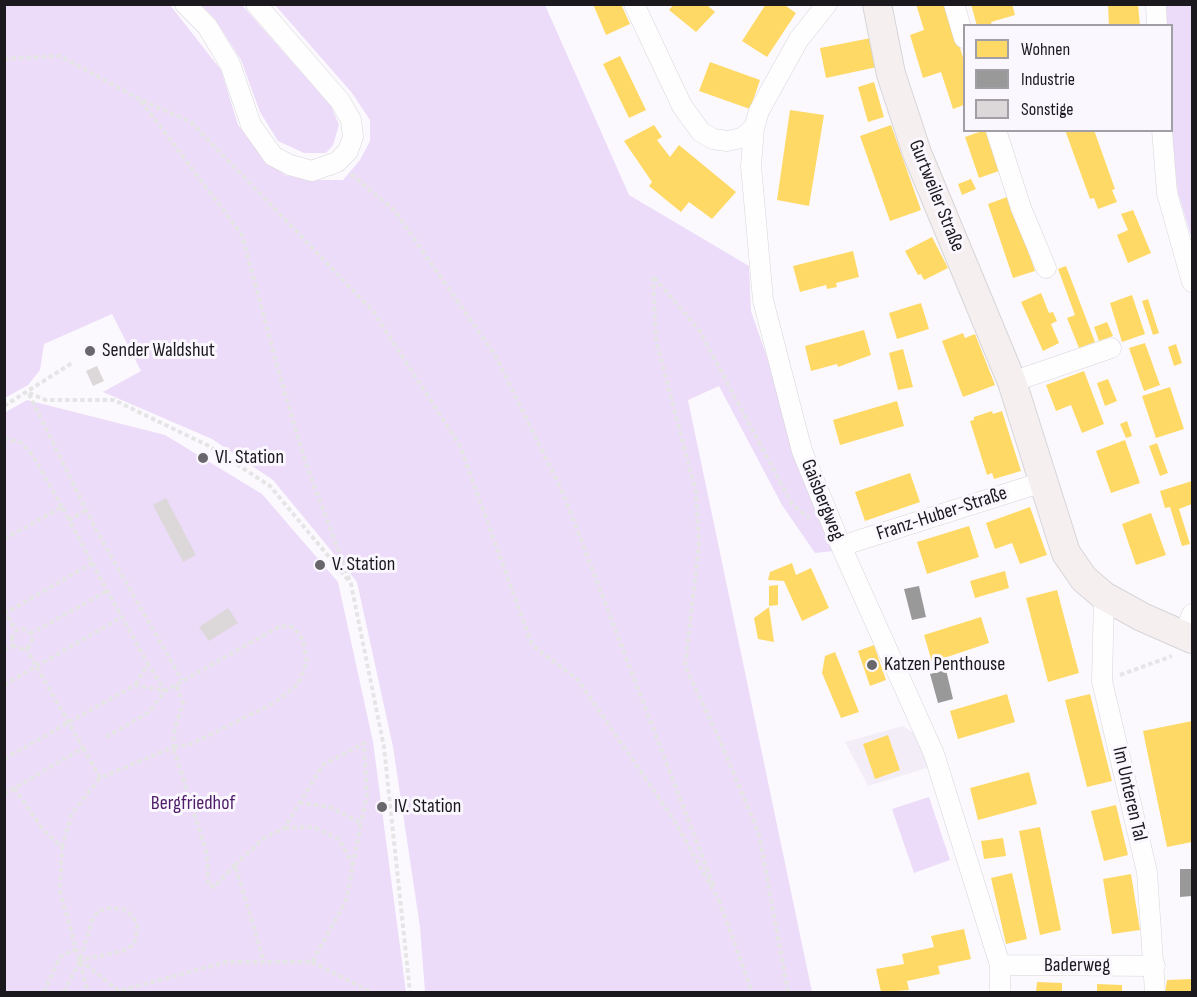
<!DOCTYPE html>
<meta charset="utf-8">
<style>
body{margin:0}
#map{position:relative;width:1197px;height:997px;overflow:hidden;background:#fbf9fd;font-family:"Sofia Sans Condensed",sans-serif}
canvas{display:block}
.frame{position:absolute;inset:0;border:6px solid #1b191d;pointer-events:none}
.legend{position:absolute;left:963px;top:24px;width:210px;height:108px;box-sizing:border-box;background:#fbf7ff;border:2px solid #a19ea5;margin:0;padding:8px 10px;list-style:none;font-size:18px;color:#1b191d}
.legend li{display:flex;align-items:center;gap:12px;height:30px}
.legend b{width:30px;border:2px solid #a19ea5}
</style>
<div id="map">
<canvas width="1197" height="997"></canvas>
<div class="frame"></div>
<ul class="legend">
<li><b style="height:16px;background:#ffd966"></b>Wohnen</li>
<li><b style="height:16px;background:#999"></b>Industrie</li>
<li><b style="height:16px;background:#dcd8d9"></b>Sonstige</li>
</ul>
</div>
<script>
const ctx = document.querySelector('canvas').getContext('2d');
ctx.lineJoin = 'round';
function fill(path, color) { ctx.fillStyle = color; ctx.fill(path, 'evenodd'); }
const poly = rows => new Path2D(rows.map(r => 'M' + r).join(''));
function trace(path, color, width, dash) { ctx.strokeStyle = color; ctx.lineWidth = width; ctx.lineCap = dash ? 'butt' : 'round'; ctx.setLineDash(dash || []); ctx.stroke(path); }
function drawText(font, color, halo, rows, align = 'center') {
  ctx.font = font + ' "Sofia Sans Condensed",sans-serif'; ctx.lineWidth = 6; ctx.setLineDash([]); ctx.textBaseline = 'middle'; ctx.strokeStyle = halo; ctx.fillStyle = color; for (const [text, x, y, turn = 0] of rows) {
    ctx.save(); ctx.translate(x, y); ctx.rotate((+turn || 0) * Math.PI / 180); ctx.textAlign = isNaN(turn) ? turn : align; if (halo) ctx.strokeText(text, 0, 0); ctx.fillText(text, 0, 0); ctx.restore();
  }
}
const built = poly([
 [903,726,924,740,933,766,868,786,845,742]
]);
const green = poly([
 [5,5,170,5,221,70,238,125,265,160,285,175,308,180,343,180,360,160,370,141,370,120,352,93,275,5,545,5,629,195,749,266,751,311,834,551,815,553,782,505,719,386,688,400,812,992,425,992,420,927,393,747,357,582,273,480,212,439,103,392,141,371,112,314,44,344,40,370,28,385,5,398],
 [201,5,242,5,331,106,339,125,333,145,326,153,304,153,278,141,260,112,241,60,215,19],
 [1165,5,1192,5,1192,239,1178,193,1171,131,1172,26,1165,25],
 [27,400,165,435,262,494,338,582,373,742,406,992,5,992,4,413],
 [929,797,950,860,914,873,892,809]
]);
const homes = poly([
 [593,4,621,4,630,24,606,35],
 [674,4,706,4,715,12,696,32,669,10],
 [766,4,783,4,796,13,767,57,742,41],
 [916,4,947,4,964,61,964,105,953,109,941,72,923,78,910,35,924,30],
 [971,4,1012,4,1015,15,991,22,992,26,977,26],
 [1108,4,1138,4,1140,26,1109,26],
 [871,38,877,67,826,78,820,48],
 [620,56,646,110,629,118,603,64],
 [710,62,760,80,750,109,699,91],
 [874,82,884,117,868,122,858,87],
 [790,110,824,115,809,206,777,200],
 [654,125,662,137,657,140,670,157,679,145,736,192,712,219,689,202,681,212,649,186,652,182,624,141],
 [891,125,921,210,890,221,860,136],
 [985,130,999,171,979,178,965,137],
 [1065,130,1094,130,1115,189,1112,190,1117,202,1098,209,1094,198,1090,199],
 [971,179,976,189,962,195,958,184],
 [1010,196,1035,271,1013,278,988,204],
 [1133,210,1151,253,1128,263,1117,235,1128,230,1121,214],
 [932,237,948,268,924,280,921,274,918,275,905,251],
 [853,251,859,277,836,283,837,287,827,289,826,285,800,292,793,266],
 [1066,266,1095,342,1079,348,1067,318,1075,315,1058,269],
 [1041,293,1049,313,1053,312,1057,321,1051,324,1059,343,1043,351,1021,302],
 [1132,295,1145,334,1122,342,1110,303],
 [1148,299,1159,333,1153,335,1142,301],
 [921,303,929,329,897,339,889,313],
 [1107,322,1113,336,1099,341,1094,327],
 [864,330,871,355,838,367,837,364,811,371,805,346],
 [963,333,965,338,975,334,995,385,963,397,942,341],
 [1145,343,1160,385,1144,391,1129,348],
 [1176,344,1182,363,1174,366,1168,347],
 [903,349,913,387,898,390,889,353],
 [1084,371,1104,424,1082,433,1071,405,1056,411,1046,385],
 [1108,379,1117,401,1105,406,1097,383],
 [1170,387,1184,429,1156,438,1142,396],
 [897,401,904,426,840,445,833,420],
 [992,411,993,414,1002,411,1021,471,994,479,992,473,987,475,970,421,974,420,974,417],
 [1127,421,1132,436,1126,438,1120,424],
 [1125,440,1140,483,1111,493,1096,451],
 [1157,443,1168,473,1160,476,1149,446],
 [910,473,920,502,865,521,855,492],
 [1192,481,1192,504,1179,509,1190,544,1182,546,1170,507,1165,508,1160,491],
 [1030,507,1047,555,1020,564,1012,543,995,549,986,523],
 [1151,513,1166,555,1136,565,1122,524],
 [969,526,979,557,927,574,917,542],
 [792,563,796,575,811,568,829,608,802,621,784,581,768,580,770,572],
 [1005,571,1009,588,975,598,970,581],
 [778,585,778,605,769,606,769,586],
 [1057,590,1079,673,1048,682,1026,598],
 [769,607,774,642,758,639,754,618],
 [981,617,989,643,932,662,924,635],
 [874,645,886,680,870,686,858,651],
 [835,652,859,712,841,718,822,673,825,656],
 [1007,694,1015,722,958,739,950,711],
 [1090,694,1112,781,1087,787,1065,700],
 [1192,721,1192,842,1167,847,1143,731],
 [888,735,900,770,875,779,863,744],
 [1029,772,1037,804,978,820,970,788],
 [1116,805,1128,855,1104,861,1091,811],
 [1040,827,1061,930,1040,935,1019,831],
 [1003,838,1006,856,984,859,981,841],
 [1012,873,1027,939,1006,944,991,878],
 [1131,874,1140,930,1112,934,1103,879],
 [964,929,971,959,938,966,940,974,907,981,909,990,881,992,876,969,904,964,902,954,934,947,931,936],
 [1192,979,1192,992,1165,992,1167,980],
 [1037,982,1062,983,1062,992,1036,992],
 [1097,984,1122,985,1122,992,1097,992]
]);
const industry = poly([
 [919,586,926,617,912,620,904,589],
 [946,670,953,699,938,703,930,674],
 [1180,869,1192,869,1192,896,1180,897]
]);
const building = poly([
 [97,366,104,381,93,386,86,371],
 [166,498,196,555,183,562,153,505],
 [228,608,238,623,209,641,199,627]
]);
const path = poly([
 [4,59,60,56,141,100,191,122,373,311,460,446,532,645,578,680,674,820,720,902],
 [141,101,242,235,281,380,305,461,351,584,384,747,410,992],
 [351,174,394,210,495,355,563,493,714,887],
 [29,393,46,400,114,400,209,446,270,486,349,581],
 [29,394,96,530,182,680],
 [4,406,72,363],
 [4,438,22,443,33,456,62,507],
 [4,539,62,507,69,520],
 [92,563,148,664],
 [4,610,16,631],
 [4,614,92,563,69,520,86,510],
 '12 639a10 10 0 1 1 20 0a10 10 0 1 1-20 0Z',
 [30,634,107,591],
 [4,650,14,645],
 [1120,675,1172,656],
 [4,685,122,617],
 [106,737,149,712,165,691,148,664,135,685],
 [83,748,100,778,173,747,174,732,183,703,176,684],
 [4,759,135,685,165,691,280,626,293,627,303,640,307,662,298,684,274,703,191,744,173,747,207,854,208,884,214,887,235,865,264,961],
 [14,788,44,831,62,847,60,891,88,992],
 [4,794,83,748,26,648],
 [285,828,313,827,339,839,354,867],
 [62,847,72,813,100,778],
 [235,865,264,838,284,828,323,765,364,743,367,796,361,823],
 [719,900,752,992],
 [80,960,119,991,226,962,312,962,346,901,361,823,330,807,302,803],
 [312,962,371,992],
 [44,992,60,957,75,949],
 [64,992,80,960,92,921,98,911,108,908,123,909,133,916,138,928,134,944,123,951,81,960],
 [788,992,759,834,721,743,685,666,699,544,696,492,656,341,653,276,699,330,792,504,809,518]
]);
const street = poly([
 [185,4,207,26,230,64,251,125,273,156,290,165,312,171,337,162,348,151,353,137,351,120,340,101,256,4],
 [634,4,682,106,701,132,713,139,727,141,742,138,754,128],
 [827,4,799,39,759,111,754,128,751,166,763,300,802,451,841,546,934,754,1000,965,1000,992],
 [954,4,964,38],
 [1156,4,1157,26],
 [996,130,1021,208,1046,268],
 [1162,130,1167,193,1192,282],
 [1012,382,1111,348],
 [841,546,1043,482],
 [1104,596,1102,681,1147,872,1155,992],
 [1184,635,1192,614],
 [1000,965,1155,966]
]);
const secondary = poly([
 [877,4,891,74,917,153,1012,382,1066,553,1084,579,1104,596,1142,617,1192,639]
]);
const markers = [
 [90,351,6,"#69676b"],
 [203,458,6,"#69676b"],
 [320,565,6,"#69676b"],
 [872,665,6,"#69676b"],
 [382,807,6,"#69676b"]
];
const streetNames = [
 ["Gurtweiler Straße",936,196,68],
 ["Gaisbergweg",822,500,68],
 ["Franz-Huber-Straße",942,514,-18],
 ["Im Unteren Tal",1129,794,77],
 ["Baderweg",1077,966]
];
const poiNames = [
 ["Sender Waldshut",102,351],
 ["VI. Station",215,458],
 ["V. Station",332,565],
 ["Katzen Penthouse",884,665],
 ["IV. Station",394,807]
];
const parkNames = [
 ["Bergfriedhof",193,804]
];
fill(built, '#f3edf8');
fill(green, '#ecdcf9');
fill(homes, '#ffd966');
fill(industry, '#999');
fill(building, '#dcd8d9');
trace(street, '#d7d5d8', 21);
trace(secondary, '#d7d5d8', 30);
trace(path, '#e5e5e6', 4, [4.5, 3]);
trace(street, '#fefeff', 20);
trace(secondary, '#f5f0ef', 28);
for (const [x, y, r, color] of markers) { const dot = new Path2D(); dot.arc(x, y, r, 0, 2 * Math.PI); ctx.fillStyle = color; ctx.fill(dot); trace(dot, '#fbf7ff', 2); }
drawText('20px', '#1b191d', '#fbf7ff', streetNames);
drawText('20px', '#1b191d', '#fbf7ff', poiNames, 'left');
drawText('20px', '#4d1d69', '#fbf7ff', parkNames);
</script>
